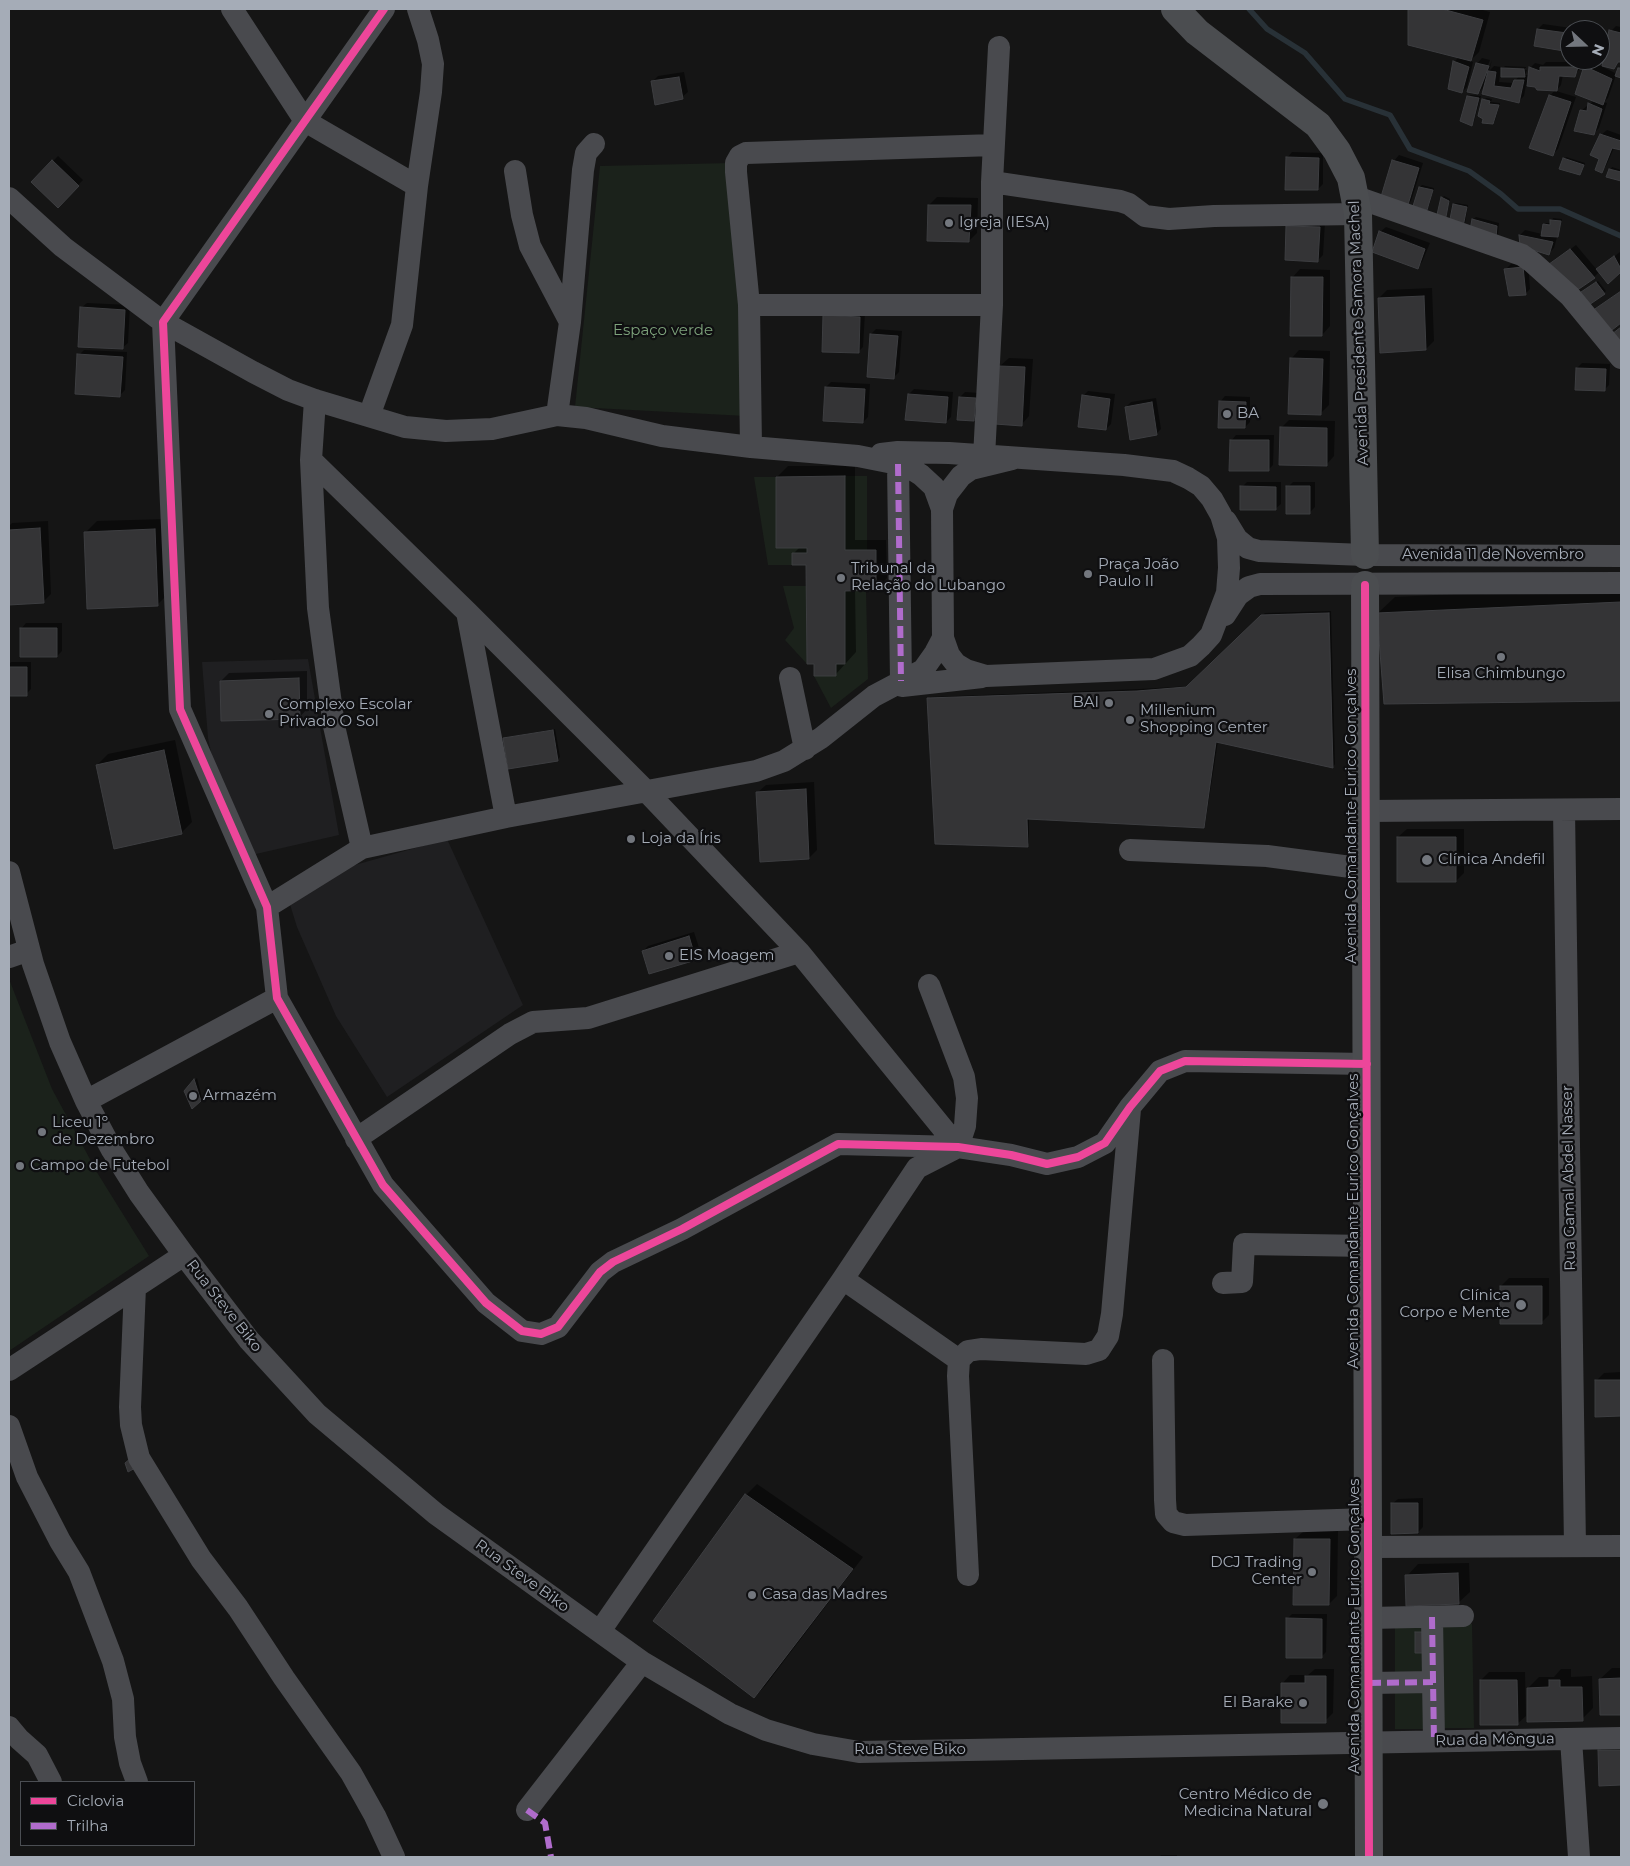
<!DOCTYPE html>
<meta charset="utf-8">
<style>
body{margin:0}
#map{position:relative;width:1630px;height:1866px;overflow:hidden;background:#151515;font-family:Montserrat,sans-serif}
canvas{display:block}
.frame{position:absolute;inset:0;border:10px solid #a5acb7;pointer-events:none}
.legend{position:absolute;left:20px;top:1781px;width:175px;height:65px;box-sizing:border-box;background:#0f0f11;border:1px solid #4b4e53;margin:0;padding:6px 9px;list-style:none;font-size:15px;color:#a5acb7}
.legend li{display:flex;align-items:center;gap:10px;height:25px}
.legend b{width:25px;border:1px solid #4b4e53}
.north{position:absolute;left:1560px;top:20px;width:50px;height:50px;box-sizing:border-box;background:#0f0f11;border:1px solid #4b4e53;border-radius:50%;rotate:111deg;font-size:14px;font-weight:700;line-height:20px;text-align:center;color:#a5acb7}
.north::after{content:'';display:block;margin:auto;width:18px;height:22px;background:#73777e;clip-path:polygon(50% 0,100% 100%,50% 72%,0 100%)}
</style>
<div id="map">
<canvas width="1630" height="1866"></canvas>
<div class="frame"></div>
<ul class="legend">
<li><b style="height:6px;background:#ed469a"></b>Ciclovia</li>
<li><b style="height:6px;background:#b06ccc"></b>Trilha</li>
</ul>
<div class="north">N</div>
</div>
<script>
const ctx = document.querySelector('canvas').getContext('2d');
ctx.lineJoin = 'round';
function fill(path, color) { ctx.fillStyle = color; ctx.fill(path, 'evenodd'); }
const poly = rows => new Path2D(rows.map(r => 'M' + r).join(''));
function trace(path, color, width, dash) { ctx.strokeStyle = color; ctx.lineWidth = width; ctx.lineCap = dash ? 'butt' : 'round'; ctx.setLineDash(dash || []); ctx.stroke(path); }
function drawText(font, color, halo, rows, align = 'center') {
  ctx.font = font + ' Montserrat,sans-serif'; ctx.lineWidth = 4.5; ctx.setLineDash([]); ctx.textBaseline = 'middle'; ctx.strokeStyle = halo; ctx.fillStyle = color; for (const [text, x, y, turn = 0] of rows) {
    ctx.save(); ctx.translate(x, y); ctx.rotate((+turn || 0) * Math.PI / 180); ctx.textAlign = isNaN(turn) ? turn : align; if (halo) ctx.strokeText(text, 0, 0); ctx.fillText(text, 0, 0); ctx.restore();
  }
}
const built = poly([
 [308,659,339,835,234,859,208,738,202,662],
 [447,839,523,1005,387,1097,336,1016,297,927,284,885]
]);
const green = poly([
 [732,163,746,416,575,407,600,166],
 [845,476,867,476,867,550,845,550],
 [754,477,776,477,776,548,807,548,807,553,792,553,792,565,768,565],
 [783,586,806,586,807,664,785,640,794,628],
 [866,590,868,679,831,708,814,676,836,676,836,664,845,664,845,591],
 [9,979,52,1089,98,1174,149,1256,9,1351],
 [1395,1624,1426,1624,1426,1676,1395,1676],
 [1436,1624,1472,1624,1474,1728,1438,1728],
 [1427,1688,1427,1729,1395,1729,1395,1689]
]);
const shadow = poly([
 [1409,9,1479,9,1490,12,1479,52,1470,61,1473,62,1467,87,1462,92,1454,62,1459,57,1409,44],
 [1543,24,1571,28,1569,45,1564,50,1535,45,1538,29],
 [1616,26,1621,27,1621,61,1619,61,1613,67,1611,31],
 [1482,58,1490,60,1479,89,1481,89,1492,60,1489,71,1494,66,1501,67,1499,82,1513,83,1520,75,1501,70,1503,68,1527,70,1525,75,1529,75,1530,68,1535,63,1543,65,1546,62,1582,62,1579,70,1574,75,1563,75,1561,85,1556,91,1576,97,1558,149,1553,154,1550,96,1555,90,1526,85,1524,96,1519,101,1486,85,1478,93,1477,64],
 [1591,61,1617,74,1621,66,1621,77,1616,75,1608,98,1604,102,1607,103,1599,128,1594,133,1581,111,1587,106,1589,106,1594,100,1577,93,1585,67],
 [1505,66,1526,67,1526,68,1504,67],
 [684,72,688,92,682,97,653,81,658,76],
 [1471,95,1481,96,1474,122,1472,124,1468,97],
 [1486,98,1492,99,1491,102,1500,103,1495,121,1493,123,1484,100],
 [1607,130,1621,135,1621,149,1614,148,1606,166,1601,171,1601,135],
 [1292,152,1323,153,1323,184,1318,189,1287,158],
 [1399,155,1423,163,1411,201,1406,206,1394,161],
 [58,156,83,180,58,206,33,182],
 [1566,157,1585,163,1580,174,1564,159],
 [1612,167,1621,170,1621,180,1607,176],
 [1422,185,1434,188,1429,206,1427,209,1415,205,1420,187],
 [1444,196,1450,199,1446,218,1444,221,1442,198],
 [937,197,978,198,977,233,969,241,929,205],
 [1456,203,1468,205,1465,224,1462,226,1454,205],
 [1476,217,1499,223,1498,234,1496,236,1472,229,1473,219],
 [1553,218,1562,219,1554,248,1549,253,1521,245,1520,235,1525,230,1542,234,1544,225,1546,223,1551,223],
 [1325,222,1323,255,1318,260,1288,226],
 [1386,227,1430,243,1422,262,1417,268,1380,232],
 [1576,245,1597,270,1620,252,1621,271,1608,282,1600,271,1594,277,1547,267],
 [1528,263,1530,289,1525,294,1506,269,1511,264],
 [1300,269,1330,270,1330,326,1322,335,1292,278],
 [1598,281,1606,291,1604,293,1579,294],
 [1432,288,1434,341,1426,349,1379,298,1387,290],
 [1621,291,1621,321,1612,328,1590,312],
 [87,303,130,305,128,343,122,348,81,308],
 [830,311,865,312,863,347,858,352],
 [876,329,902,331,899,372,894,377,871,334],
 [84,350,127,352,125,390,120,395,79,355],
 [1299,350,1330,351,1329,405,1321,413,1291,359],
 [1009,358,1033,359,1029,416,1021,425,1000,366],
 [1582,363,1610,364,1609,385,1604,390,1577,368],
 [831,382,870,384,868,417,863,422,826,387],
 [914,389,953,392,951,417,946,422,909,394],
 [1088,391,1115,394,1111,424,1106,429,1083,396],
 [965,392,980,393,979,415,974,420,960,397],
 [1225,396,1250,397,1250,422,1245,427,1220,402],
 [1156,398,1161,429,1156,434,1126,407,1131,402],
 [1289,420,1335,421,1334,456,1326,465,1281,428],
 [1236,435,1274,435,1273,465,1268,470,1231,441],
 [788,466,855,466,855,540,886,540,887,578,876,589,855,589,856,652,836,674,808,563,793,554,800,547,777,477],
 [1247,482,1281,482,1281,504,1275,509,1242,487],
 [1293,482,1315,482,1315,507,1309,513,1288,487],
 [166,519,168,594,157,605,86,532,97,521],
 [48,521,51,594,43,602,9,604,9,526,12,523],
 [1621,586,1621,700,1385,703,1378,613,1395,597],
 [1331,611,1335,764,1333,767,1218,741,1205,825,1203,827,1029,818,1029,843,1027,846,928,699,930,697,1140,689,1190,686,1265,613],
 [26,623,62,623,62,651,57,656,21,629],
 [11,662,31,662,31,689,26,694,9,695,9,664],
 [307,671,307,709,299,718,221,681,229,673],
 [555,729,560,757,558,759,509,767,505,739,507,737],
 [175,740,192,822,181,833,97,765,108,754],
 [814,782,817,850,809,858,757,793,766,785],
 [1407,829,1464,829,1464,873,1456,881,1398,837],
 [694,932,701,954,696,959,643,951,648,946],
 [197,1078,202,1098,192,1107,185,1091],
 [1509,1278,1549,1278,1549,1315,1541,1323,1501,1286],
 [1621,1372,1621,1415,1596,1415,1596,1381,1604,1373],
 [757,1484,863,1557,765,1686,754,1697,746,1495],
 [1423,1498,1423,1527,1418,1532,1392,1504,1398,1499],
 [1304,1531,1338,1531,1337,1596,1329,1604,1295,1539],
 [1469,1563,1470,1592,1458,1603,1407,1576,1418,1564],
 [1292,1614,1327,1614,1326,1652,1321,1657,1287,1619],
 [1612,1668,1621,1668,1621,1714,1601,1714,1600,1679],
 [1315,1669,1334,1669,1333,1713,1325,1721,1282,1684,1290,1675,1308,1675],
 [1561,1669,1571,1669,1571,1677,1592,1676,1593,1708,1582,1719,1528,1688,1539,1677,1554,1677],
 [1489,1672,1525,1672,1526,1716,1517,1724,1481,1680],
 [1616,1734,1621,1734,1621,1784,1600,1784,1600,1750],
 [1161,1855,1177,1855,1177,1857,1159,1857]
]);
const stream = poly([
 [1249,9,1267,29,1305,53,1345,99,1390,115,1410,149,1469,171,1501,194,1518,209,1560,209,1621,236]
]);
const building = poly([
 [1408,9,1442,9,1483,20,1471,61,1408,45,1408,9],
 [1537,29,1567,33,1564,51,1534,46,1537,29],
 [1609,30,1621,33,1621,62,1618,62,1614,69,1602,66,1609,30],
 [1453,61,1469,67,1462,93,1448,89,1453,61],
 [1476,63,1489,66,1478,94,1467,92,1476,63],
 [1584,66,1612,79,1603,105,1575,94,1584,66],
 [1529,67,1540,71,1540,67,1578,67,1575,77,1559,76,1557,91,1537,90,1535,87,1527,86,1529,67],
 [1501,68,1524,69,1525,77,1501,77,1501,68],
 [1618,68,1621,68,1621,78,1615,76,1618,68],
 [1488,71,1496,72,1494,86,1511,88,1514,80,1524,80,1519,103,1482,94,1488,71],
 [679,77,683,99,655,105,651,81,679,77],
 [1549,95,1571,102,1553,156,1529,148,1549,95],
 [1467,96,1479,98,1472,126,1460,121,1467,96],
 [1482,99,1490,101,1489,104,1499,105,1493,124,1482,123,1483,119,1478,116,1482,99],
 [1588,103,1602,109,1594,135,1574,131,1580,110,1587,111,1588,103],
 [1600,134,1621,141,1621,150,1612,148,1602,173,1595,170,1599,159,1590,155,1600,134],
 [1286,157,1319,158,1318,190,1285,190,1286,157],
 [1563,158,1584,165,1580,175,1559,169,1563,158],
 [52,160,79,186,58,208,31,182,52,160],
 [1392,160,1419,168,1407,208,1380,200,1392,160],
 [1609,169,1621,172,1621,181,1606,177,1609,169],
 [1419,187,1433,190,1427,210,1413,206,1419,187],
 [1441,197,1449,201,1445,222,1436,219,1441,197],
 [1453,204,1467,207,1463,227,1449,224,1453,204],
 [928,205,971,205,969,242,927,241,928,205],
 [1472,219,1497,226,1496,238,1470,230,1472,219],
 [1550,220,1561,221,1558,237,1541,236,1543,224,1550,225,1550,220],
 [1286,226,1320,227,1318,262,1285,260,1286,226],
 [1379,231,1425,249,1418,269,1372,252,1379,231],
 [1519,235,1553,242,1549,255,1520,246,1519,235],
 [1570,249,1595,278,1576,291,1545,267,1570,249],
 [1614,256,1621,269,1621,272,1608,284,1596,269,1614,256],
 [1523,267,1526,295,1509,296,1504,269,1523,267],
 [1291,277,1323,277,1322,336,1290,336,1291,277],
 [1596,282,1605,294,1586,307,1575,296,1596,282],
 [1621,291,1621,323,1612,330,1589,313,1621,291],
 [1424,296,1426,350,1380,353,1378,298,1424,296],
 [80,307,125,310,123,349,78,347,80,307],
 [823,315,860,317,859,353,822,352,823,315],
 [1621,327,1621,344,1612,334,1621,327],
 [870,334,898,336,894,379,867,377,870,334],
 [77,354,123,357,120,397,75,394,77,354],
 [1290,358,1323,359,1321,415,1288,414,1290,358],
 [999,366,1025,367,1022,426,995,424,999,366],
 [1576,368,1606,369,1605,391,1575,390,1576,368],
 [825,387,865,389,863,423,823,421,825,387],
 [908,394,948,397,946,423,905,420,908,394],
 [1082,395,1110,399,1106,430,1078,427,1082,395],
 [959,397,976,398,974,421,957,420,959,397],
 [1219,401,1246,402,1245,428,1218,428,1219,401],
 [1152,402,1157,435,1130,440,1125,407,1152,402],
 [1280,427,1327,428,1327,466,1279,465,1280,427],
 [1230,440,1269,440,1269,471,1229,471,1230,440],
 [845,476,845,550,876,550,876,590,845,591,845,664,836,664,836,676,814,676,814,664,807,664,806,565,792,565,792,553,807,553,807,548,776,548,776,477,845,476],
 [1240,486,1276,487,1276,510,1240,510,1240,486],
 [1286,486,1310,486,1310,514,1286,514,1286,486],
 [40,528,44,603,9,605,9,530,40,528],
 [155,529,158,606,87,609,84,532,155,529],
 [1621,602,1621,701,1384,704,1377,613,1621,602],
 [1329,613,1333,768,1216,742,1204,828,1027,819,1028,847,935,844,927,698,1137,691,1186,687,1261,615,1329,613],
 [20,628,57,628,57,657,20,657,20,628],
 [9,667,27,667,27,696,9,696,9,667],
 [299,678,300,719,221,721,220,681,299,678],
 [553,730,558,761,508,769,503,738,553,730],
 [164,750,182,834,114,849,96,765,164,750],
 [806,789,809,859,760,862,756,792,806,789],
 [1397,837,1456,837,1456,882,1397,882,1397,837],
 [689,936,696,960,649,974,642,951,689,936],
 [194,1079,201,1101,192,1109,184,1091,194,1079],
 [1500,1286,1542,1286,1542,1324,1500,1324,1500,1286],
 [1595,1380,1621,1380,1621,1416,1595,1417,1595,1380],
 [131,1458,137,1467,128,1472,125,1463,131,1458],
 [745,1494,853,1569,754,1698,653,1621,745,1494],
 [1391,1503,1418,1503,1418,1533,1391,1534,1391,1503],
 [1294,1539,1330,1539,1329,1605,1293,1605,1294,1539],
 [1458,1573,1459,1604,1406,1606,1405,1575,1458,1573],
 [1286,1618,1322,1619,1322,1658,1286,1658,1286,1618],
 [1415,1632,1426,1632,1426,1653,1415,1653,1415,1632],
 [1305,1676,1326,1676,1326,1723,1281,1723,1281,1683,1305,1683,1305,1676],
 [1621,1678,1621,1715,1600,1715,1599,1679,1621,1678],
 [1480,1680,1517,1680,1518,1725,1480,1725,1480,1680],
 [1549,1680,1560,1680,1560,1687,1582,1687,1583,1721,1527,1722,1527,1688,1549,1687,1549,1680],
 [1598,1750,1621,1750,1621,1785,1599,1786,1598,1750]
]);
const minor = poly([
 [232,9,305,121,417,186],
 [384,9,163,322,180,709,267,907,277,998,383,1185,486,1303,522,1331,541,1334,558,1327,600,1272,613,1262,682,1229,838,1144,958,1147,1011,1155,1047,1164,1078,1157,1105,1143,1130,1107,1160,1071,1185,1061,1367,1064],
 [515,171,522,215,530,246,570,322],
 [992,182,1120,201,1129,204,1145,216,1169,219,1214,216,1358,214],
 [1356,197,1522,255,1532,262,1570,296,1621,358],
 [9,198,63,247,163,322,253,372,288,390,315,400,405,427,446,431,492,429,557,415,586,418,662,436,751,447,858,456,898,464,910,468,921,475,934,487,942,509],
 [749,305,992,305],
 [315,400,311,460,318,608,334,726,362,848],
 [557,415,570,322,583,170,586,153,594,144],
 [369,416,402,325,417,186,431,92,433,64,428,40,418,9],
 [751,447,749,305,736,172,736,163,740,156,746,153,994,145],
 [881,454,898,452,949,453,1124,465,1173,471,1188,478,1201,486,1212,499,1221,515,1228,538,1229,568,1227,593,1211,635,1201,646,1190,656,1154,669,986,676,966,670,956,664,949,655,943,638,942,509,947,494,961,476,971,469,1012,459],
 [984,457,992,305,992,182,999,47],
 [311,460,467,612,647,792,799,952,958,1147],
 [898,464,901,681],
 [1226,521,1237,539,1248,548,1259,551,1365,555,1621,556],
 [467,612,506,817],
 [1225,615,1238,595,1249,587,1260,584,1621,583],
 [790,678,805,749],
 [902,686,982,677],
 [1564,810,1575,1546],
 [1366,811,1621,809],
 [1130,850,1267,856,1366,869],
 [9,872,33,964,60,1042,86,1101,112,1150,139,1193,184,1255,249,1340,317,1414,436,1514,642,1662,730,1714,766,1730,813,1744,859,1752,1621,1738],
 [267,907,362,848,506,817,756,771,784,761,821,738,874,696,923,670,935,653,943,638],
 [9,957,29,950],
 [86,1101,277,998],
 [356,1139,510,1034,533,1022,588,1018,799,952],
 [843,1279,959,1360],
 [1223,1283,1242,1282,1244,1244,1368,1246],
 [135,1287,130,1407,131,1425,139,1458,201,1559,238,1608,284,1678,351,1773,375,1816,394,1857],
 [1163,1360,1165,1500,1166,1514,1173,1522,1185,1525,1368,1519],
 [9,1370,184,1255],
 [9,1426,27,1477,60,1541,79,1572,113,1661,123,1699,125,1737,130,1763,137,1782],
 [1368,1547,1621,1546],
 [968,1575,958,1376,959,1360,968,1351,981,1349,1086,1354,1099,1350,1108,1336,1112,1314,1130,1109],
 [1432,1617,1434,1741],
 [1369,1618,1463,1616],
 [600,1631,843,1279,917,1168,958,1147,965,1126,967,1098,964,1077,929,985],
 [1369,1683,1433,1682],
 [9,1727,19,1739,37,1755,51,1782],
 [1571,1739,1579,1857],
 [527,1810,642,1662]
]);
const major = poly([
 [1175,9,1197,32,1318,125,1337,151,1351,178,1358,214,1365,555],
 [1365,585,1369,1857]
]);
const quiet = poly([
 [898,464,901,681],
 [1432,1617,1434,1741],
 [1369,1683,1433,1682],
 [527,1810,545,1823,551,1857]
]);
const cycleway = poly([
 [384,9,163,322,180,709,267,907,277,998,383,1185,486,1303,522,1331,541,1334,558,1327,600,1272,613,1262,682,1229,838,1144,958,1147,1011,1155,1047,1164,1078,1157,1105,1143,1130,1107,1160,1071,1185,1061,1367,1064],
 [1365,585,1369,1857]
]);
const markers = [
 [949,223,5,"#73777e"],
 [1227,414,5,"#73777e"],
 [1088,574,5,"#73777e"],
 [841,578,5,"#73777e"],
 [1501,657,5,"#73777e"],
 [1109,703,5,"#73777e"],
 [269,714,5,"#73777e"],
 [1130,720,5,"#73777e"],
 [631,839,5,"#73777e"],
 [1427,860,6,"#73777e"],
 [669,956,5,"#73777e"],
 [193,1096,5,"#73777e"],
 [42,1132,5,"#73777e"],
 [20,1166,5,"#73777e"],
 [1521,1305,6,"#73777e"],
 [1312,1572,5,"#73777e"],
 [752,1595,5,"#73777e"],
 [1303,1703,5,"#73777e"],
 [1323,1804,6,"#73777e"]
];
const poiNames = [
 ["Igreja (IESA)",959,223],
 ["BA",1237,414],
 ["Praça João",1098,565],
 ["Paulo II",1098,582],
 ["Tribunal da",851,569],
 ["Relação do Lubango",851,586],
 ["Elisa Chimbungo",1501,674,"center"],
 ["BAI",1099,703,"right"],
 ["Complexo Escolar",279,705],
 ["Privado O Sol",279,722],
 ["Millenium",1140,711],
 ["Shopping Center",1140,728],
 ["Loja da Íris",641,839],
 ["Clínica Andefil",1438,860],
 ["EIS Moagem",679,956],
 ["Armazém",203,1096],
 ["Liceu 1º",52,1123],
 ["de Dezembro",52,1140],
 ["Campo de Futebol",30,1166],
 ["Clínica",1510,1296,"right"],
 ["Corpo e Mente",1510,1313,"right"],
 ["DCJ Trading",1302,1563,"right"],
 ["Center",1302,1580,"right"],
 ["Casa das Madres",762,1595],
 ["El Barake",1293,1703,"right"],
 ["Centro Médico de",1312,1795,"right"],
 ["Medicina Natural",1312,1812,"right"]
];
const parkNames = [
 ["Espaço verde",663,331]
];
const streetNames = [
 ["Avenida Presidente Samora Machel",1359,333,-92],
 ["Avenida 11 de Novembro",1493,555],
 ["Avenida Comandante Eurico Gonçalves",1352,816,-90],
 ["Rua Gamal Abdel Nasser",1569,1178,-91],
 ["Avenida Comandante Eurico Gonçalves",1354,1221,-90],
 ["Rua Steve Biko",224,1306,52],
 ["Rua Steve Biko",522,1576,36],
 ["Avenida Comandante Eurico Gonçalves",1355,1626,-90],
 ["Rua da Môngua",1495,1740,-1],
 ["Rua Steve Biko",910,1750]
];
fill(built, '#1f1f21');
fill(green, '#1b221b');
fill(shadow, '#0007');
trace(stream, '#283137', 5.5);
fill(building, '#343436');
trace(building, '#3d3e41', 1);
trace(minor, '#494a4e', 22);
trace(major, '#4b4d50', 28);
trace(quiet, '#b06ccc', 6, [12, 6]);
trace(cycleway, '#ed469a', 8);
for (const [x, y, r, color] of markers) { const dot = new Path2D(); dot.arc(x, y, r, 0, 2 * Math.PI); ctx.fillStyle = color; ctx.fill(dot); trace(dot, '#0f0f11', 2); }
drawText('15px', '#a5acb7', '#0f0f11', poiNames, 'left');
drawText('15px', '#7da27b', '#0f0f11', parkNames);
drawText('15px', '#a5acb7', '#0f0f11', streetNames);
</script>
